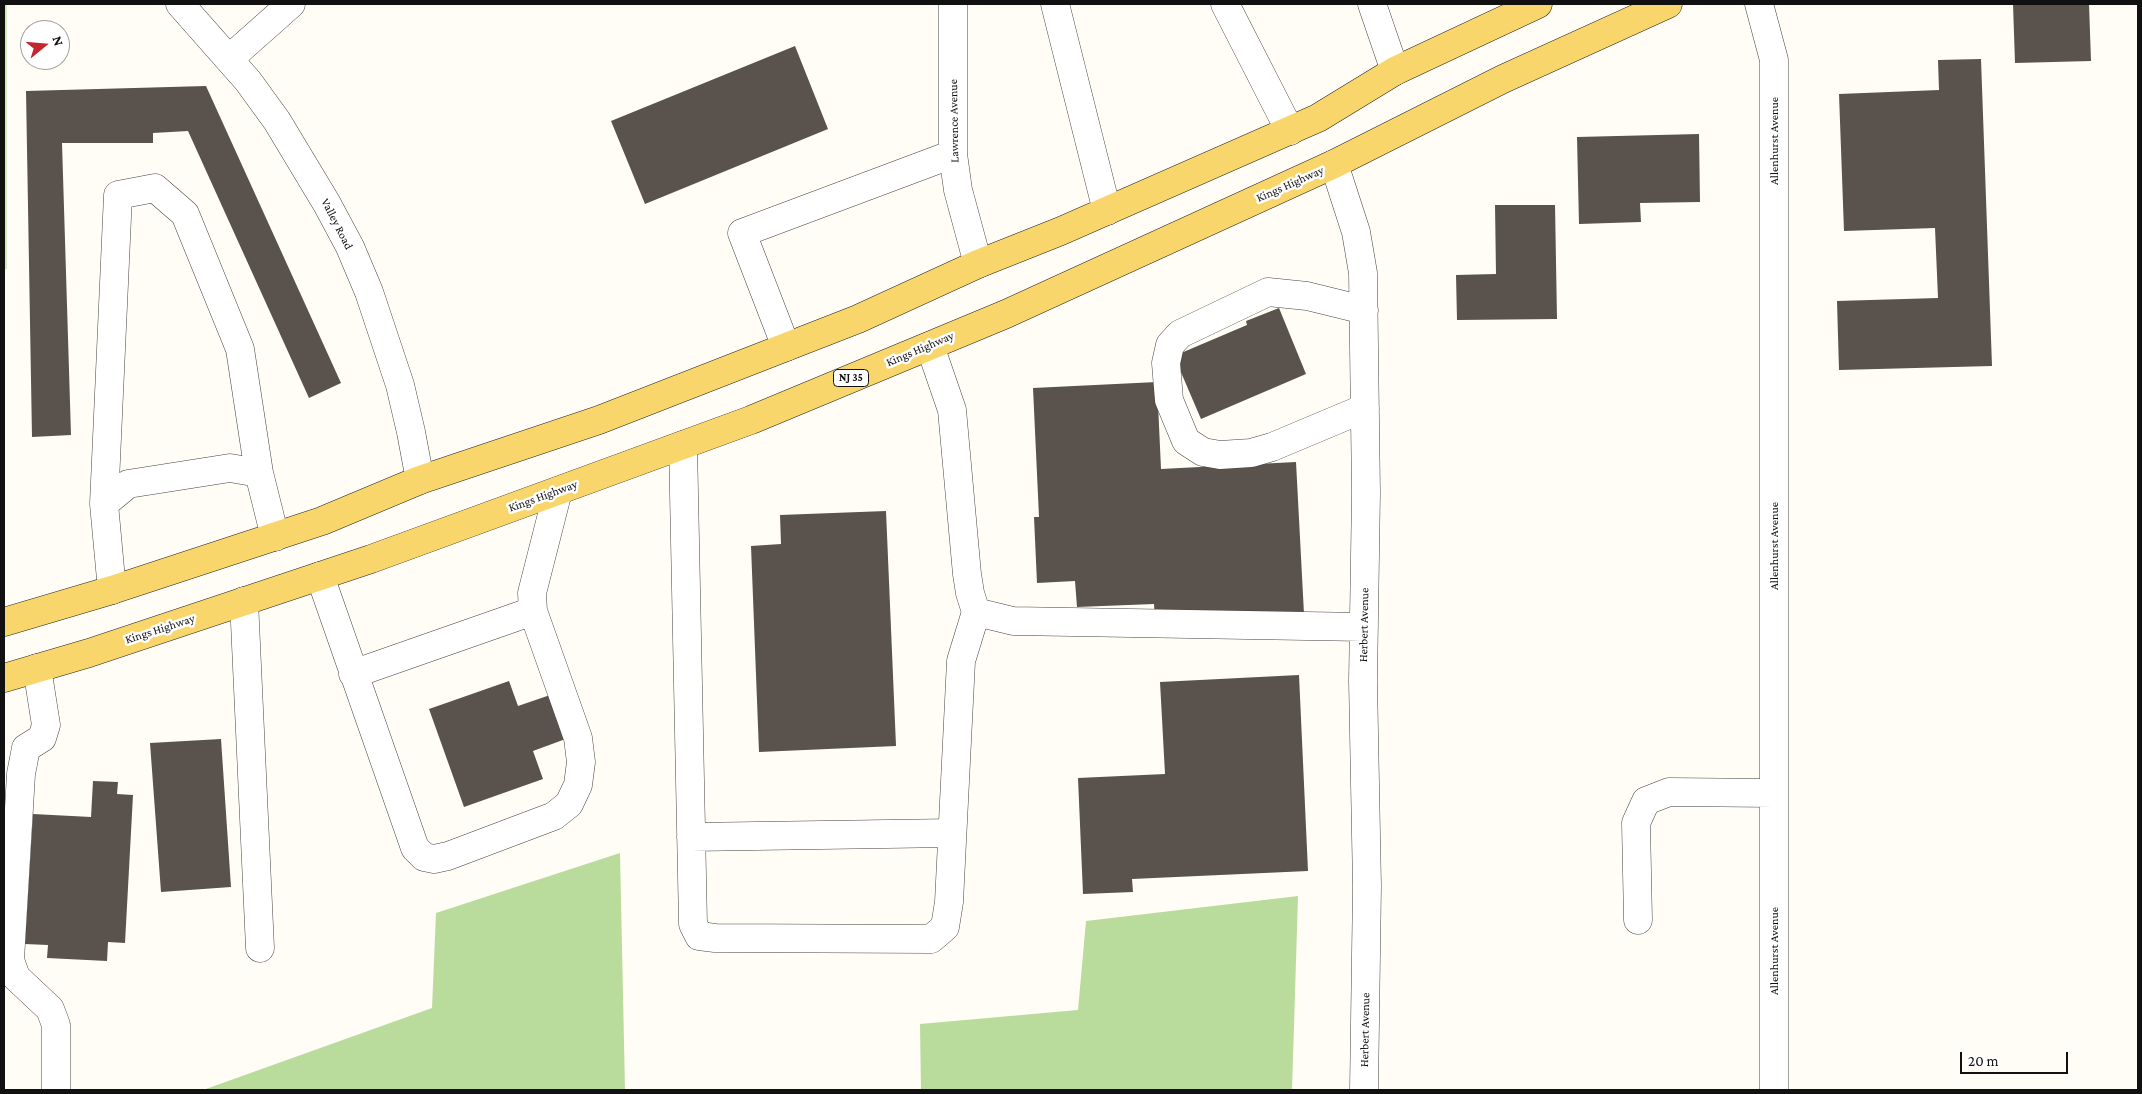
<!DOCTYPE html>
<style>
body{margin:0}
#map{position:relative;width:2142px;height:1094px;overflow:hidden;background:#fffdf5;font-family:"Crimson Pro",serif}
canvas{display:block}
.frame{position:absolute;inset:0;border:5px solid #111;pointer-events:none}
.north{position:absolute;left:20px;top:20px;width:50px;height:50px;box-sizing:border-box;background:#fff;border:1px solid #a0a0a0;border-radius:50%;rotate:73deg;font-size:14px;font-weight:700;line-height:20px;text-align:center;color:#111}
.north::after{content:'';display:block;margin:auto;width:18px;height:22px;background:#c4262e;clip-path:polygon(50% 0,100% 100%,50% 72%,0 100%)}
.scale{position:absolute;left:1960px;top:1052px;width:108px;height:22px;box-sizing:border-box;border:2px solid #111;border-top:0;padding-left:6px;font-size:15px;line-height:18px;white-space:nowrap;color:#111;-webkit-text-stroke:4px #fff;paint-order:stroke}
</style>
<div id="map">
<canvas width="2142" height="1094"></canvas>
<div class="frame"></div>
<div class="north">N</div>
<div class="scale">20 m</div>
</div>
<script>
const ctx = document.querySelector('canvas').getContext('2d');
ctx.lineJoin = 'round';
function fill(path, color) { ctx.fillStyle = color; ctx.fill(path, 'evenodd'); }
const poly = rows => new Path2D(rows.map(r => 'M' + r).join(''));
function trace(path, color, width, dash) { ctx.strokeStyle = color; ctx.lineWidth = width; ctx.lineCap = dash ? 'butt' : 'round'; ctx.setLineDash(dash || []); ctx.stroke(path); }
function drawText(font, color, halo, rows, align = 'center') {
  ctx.font = font + ' "Crimson Pro",serif'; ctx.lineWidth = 5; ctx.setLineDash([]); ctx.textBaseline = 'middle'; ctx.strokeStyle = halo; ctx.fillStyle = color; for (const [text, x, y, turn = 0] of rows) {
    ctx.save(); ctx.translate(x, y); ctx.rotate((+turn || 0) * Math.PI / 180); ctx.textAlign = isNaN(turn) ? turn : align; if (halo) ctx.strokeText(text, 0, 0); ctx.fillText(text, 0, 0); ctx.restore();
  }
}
const green = poly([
 [4,4,7,4,7,269,4,270]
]);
const forest = poly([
 [620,853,625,1090,203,1090,432,1008,436,913],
 [1298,896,1292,1090,921,1090,920,1024,1078,1010,1086,921]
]);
const building = poly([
 [2013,4,2089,4,2091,61,2015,63],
 [795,46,828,129,645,204,611,121],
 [1981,59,1992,366,1839,370,1837,301,1938,298,1935,228,1844,231,1839,94,1939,90,1938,60],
 [206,86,341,383,309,398,188,131,153,133,153,143,62,143,71,435,32,437,26,91],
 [1699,134,1700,202,1640,203,1641,222,1579,224,1577,137],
 [1495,205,1555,205,1557,319,1457,320,1456,275,1496,274],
 [1279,308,1306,374,1201,419,1174,356,1247,325,1246,321],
 [1157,382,1161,469,1296,462,1304,614,1155,620,1154,604,1077,607,1075,581,1037,583,1034,517,1039,517,1033,388],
 [886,511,896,746,759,752,751,546,781,544,780,515],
 [1299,675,1308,871,1132,879,1133,892,1083,894,1078,778,1165,774,1160,682],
 [509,681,518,706,556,693,571,737,533,751,543,779,464,807,429,709],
 [221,739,231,887,161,892,150,743],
 [93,781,118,782,117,794,133,795,125,943,108,942,107,961,47,958,48,945,25,944,33,814,91,817]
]);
const minor = poly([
 [180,4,248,81,277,121,327,204,350,247,369,292,400,385,411,432,420,480],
 [953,4,953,154,958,190,978,264],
 [1055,4,1107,211],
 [1225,4,1290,131],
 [1372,4,1395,71],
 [1759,4,1774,60,1774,1090],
 [229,59,291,4],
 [1334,164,1356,232,1363,273,1366,493,1363,681,1367,886,1364,1090],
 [1364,310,1307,296,1268,292,1180,334,1170,345,1166,363,1169,400,1186,441,1203,452,1220,455,1251,453,1272,447,1365,408],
 [930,346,952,410,967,574,970,593,976,612,1013,621,1364,627],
 [786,347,742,233,953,154],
 [683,445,693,924,699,936,715,938,931,939,945,927,949,902,961,661,976,612],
 [104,504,128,484,230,468,259,473],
 [320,576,415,848,424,857,434,859,448,856,554,816,569,804,578,785,581,762,578,738,533,611,532,593,558,491],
 [112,590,104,504,118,195,155,188,185,214,240,349,259,473,275,537],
 [244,601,260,948],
 [37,668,46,725,42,738,26,748,21,774,10,960,16,977,50,1009,56,1025,56,1090],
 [353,674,533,611],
 [691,837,952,833],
 [1638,920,1636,823,1646,801,1669,792,1774,793]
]);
const major = poly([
 [4,622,112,590,322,521,420,480,599,420,858,319,978,264,1061,231,1318,118,1395,71,1538,4],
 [4,678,89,653,371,559,751,420,1006,314,1334,164,1503,79,1668,4]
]);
const shields = [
 [851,378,35]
];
const shieldNames = [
 ["NJ 35",851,378]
];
const streetNames = [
 ["Lawrence Avenue",954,121,-91],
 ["Allenhurst Avenue",1774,141,-90],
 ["Kings Highway",1290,184,-24],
 ["Valley Road",337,224,63],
 ["Kings Highway",920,349,-23],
 ["Kings Highway",543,496,-20],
 ["Allenhurst Avenue",1774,546,-90],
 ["Herbert Avenue",1364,625,-89],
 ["Kings Highway",160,629,-18],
 ["Allenhurst Avenue",1774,951,-90],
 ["Herbert Avenue",1365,1030,-89]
];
fill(green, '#d5ebbd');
fill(forest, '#b9dc9c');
fill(building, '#5a524d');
trace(minor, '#444', 29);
trace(major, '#222', 29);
trace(minor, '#fff', 28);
trace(major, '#f9d66b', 28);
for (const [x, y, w] of shields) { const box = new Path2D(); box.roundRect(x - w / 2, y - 8.5, w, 17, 4); ctx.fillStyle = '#fff'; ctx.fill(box); trace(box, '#111', 1); }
drawText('bold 11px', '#111', null, shieldNames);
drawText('12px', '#111', '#fff', streetNames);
</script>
